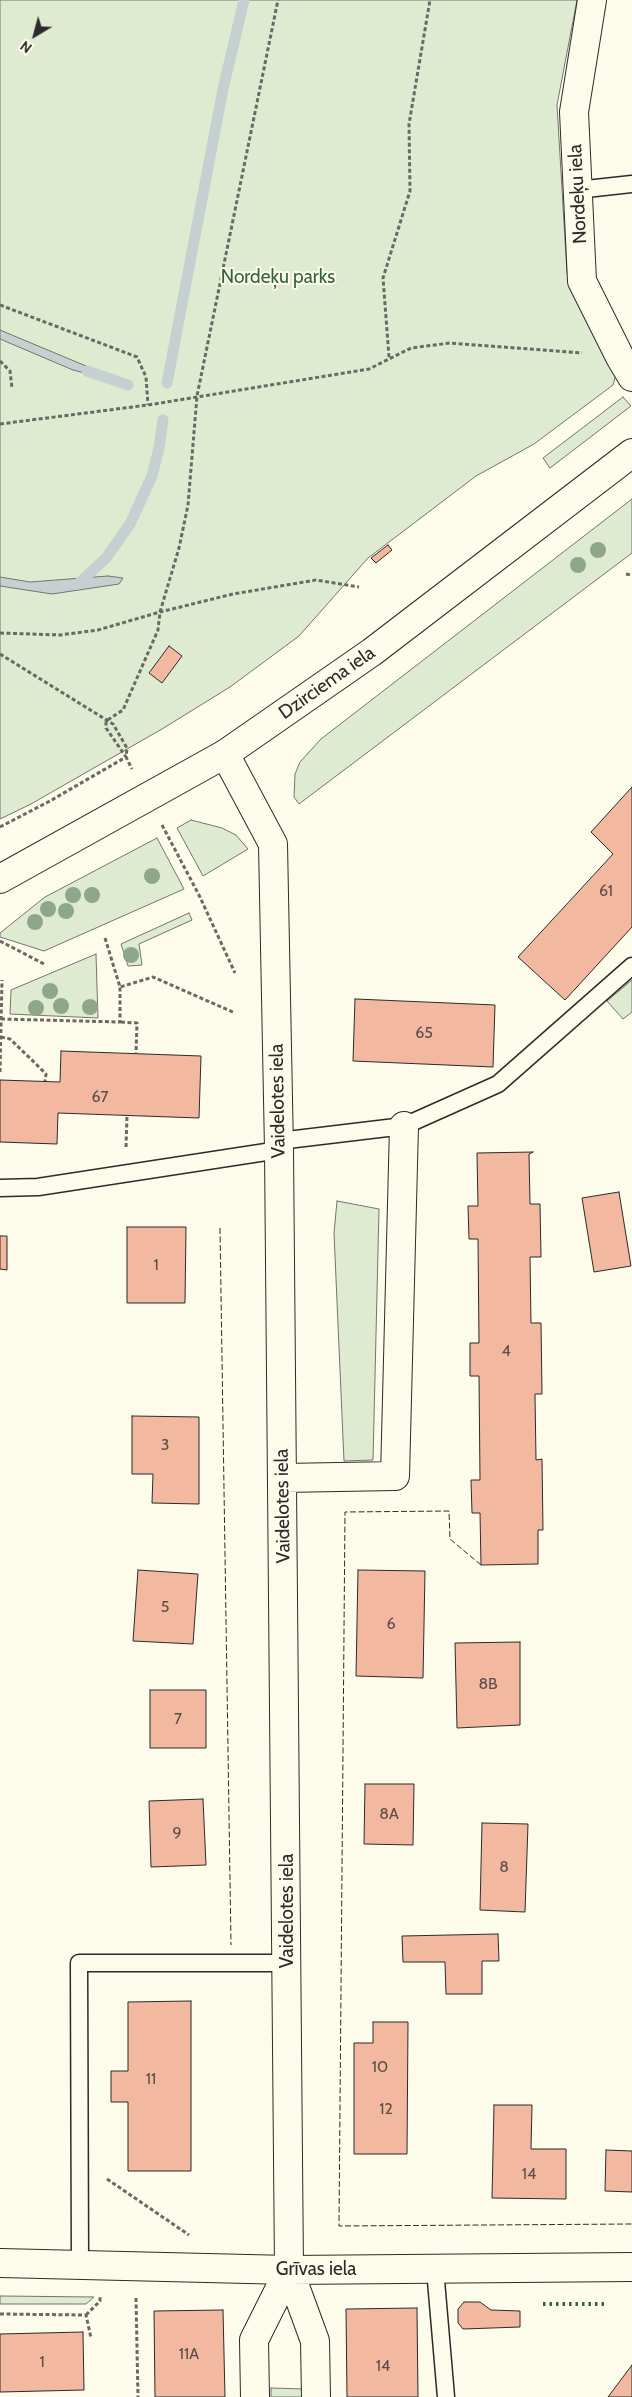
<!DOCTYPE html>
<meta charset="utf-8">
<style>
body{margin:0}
#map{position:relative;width:632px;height:2397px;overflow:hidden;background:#fdfbea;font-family:Cabin,sans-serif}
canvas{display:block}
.north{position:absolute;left:10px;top:10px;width:50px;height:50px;-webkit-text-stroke:4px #fdfbea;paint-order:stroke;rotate:217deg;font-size:14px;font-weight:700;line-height:20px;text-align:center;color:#2b2b2b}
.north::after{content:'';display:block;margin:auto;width:18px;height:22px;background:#2b2b2b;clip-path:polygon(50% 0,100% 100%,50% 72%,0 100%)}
</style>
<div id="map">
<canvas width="632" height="2397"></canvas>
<div class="north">N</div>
</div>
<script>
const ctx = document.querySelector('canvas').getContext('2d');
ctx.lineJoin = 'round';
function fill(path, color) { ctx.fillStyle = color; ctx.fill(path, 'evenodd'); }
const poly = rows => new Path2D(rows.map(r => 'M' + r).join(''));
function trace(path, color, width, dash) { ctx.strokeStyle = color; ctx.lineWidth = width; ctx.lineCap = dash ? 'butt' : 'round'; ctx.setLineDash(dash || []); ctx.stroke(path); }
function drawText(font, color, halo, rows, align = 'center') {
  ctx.font = font + ' Cabin,sans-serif'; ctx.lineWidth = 4; ctx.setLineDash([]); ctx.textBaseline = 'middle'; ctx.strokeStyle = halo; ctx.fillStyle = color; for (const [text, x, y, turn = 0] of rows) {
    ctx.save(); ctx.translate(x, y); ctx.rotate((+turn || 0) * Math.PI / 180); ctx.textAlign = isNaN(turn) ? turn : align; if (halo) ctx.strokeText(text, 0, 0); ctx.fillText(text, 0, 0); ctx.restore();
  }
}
const green = poly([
 [0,0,577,0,557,105,567,273,616,374,613,385,534,444,476,476,368,558,299,636,230,687,162,729,31,804,0,819,0,0],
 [623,397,631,406,550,468,543,458,623,397],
 [632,499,632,553,299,804,294,797,295,774,300,762,321,739,632,499],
 [191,820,222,828,236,835,248,849,203,876,177,828,191,820],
 [157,838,184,889,44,951,0,937,0,933,45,897,157,838],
 [189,913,192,920,139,944,142,965,128,966,121,944,189,913],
 [96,954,98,1018,10,1014,11,990,96,954],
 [632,980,632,1012,623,1019,607,1001,632,980],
 [337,1201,379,1209,373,1460,344,1461,334,1233,337,1201],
 [0,2296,94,2297,86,2304,0,2304,0,2296],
 [271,2388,304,2389,304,2397,271,2397,271,2388]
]);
const water = poly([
 [0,330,98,371,100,377,73,370,0,339,0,330],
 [108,576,123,578,119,584,52,594,0,586,0,577,30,582,108,576]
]);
const stream = poly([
 [87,371,128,385],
 [167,383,223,89,244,0],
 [78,584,106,558,130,524,152,476,159,448,163,420]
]);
const building = poly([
 [388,545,392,550,376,563,371,558,388,545],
 [169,646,182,656,162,683,149,673,169,646],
 [632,787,632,927,565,1000,518,957,613,854,591,832,632,787],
 [355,999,495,1005,493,1067,353,1061,355,999],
 [61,1051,201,1056,199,1118,58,1113,57,1144,0,1142,0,1080,60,1082,61,1051],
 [533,1152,529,1154,530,1204,540,1204,541,1257,530,1257,531,1323,541,1323,542,1394,535,1394,536,1460,542,1459,543,1530,538,1530,538,1564,481,1565,480,1513,472,1513,471,1480,480,1480,479,1376,470,1376,470,1343,479,1343,478,1239,469,1239,468,1206,478,1206,477,1153,533,1152],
 [619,1192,631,1266,594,1272,582,1198,619,1192],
 [127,1227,186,1227,185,1303,127,1303,127,1227],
 [0,1236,7,1236,7,1270,0,1269,0,1236],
 [132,1416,199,1417,199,1504,152,1503,153,1474,132,1474,132,1416],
 [138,1570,198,1574,193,1644,133,1641,138,1570],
 [358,1570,425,1571,423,1678,356,1676,358,1570],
 [520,1642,520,1725,457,1728,455,1643,520,1642],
 [150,1690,206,1690,206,1748,150,1748,150,1690],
 [365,1784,414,1784,413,1845,364,1844,365,1784],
 [203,1799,206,1865,151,1867,149,1801,203,1799],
 [482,1823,528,1824,525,1912,480,1910,482,1823],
 [498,1934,499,1961,482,1961,482,1994,446,1994,445,1962,403,1962,402,1936,498,1934],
 [191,2001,191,2171,128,2171,128,2102,111,2102,111,2071,128,2071,128,2002,191,2001],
 [373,2022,408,2022,407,2154,354,2154,354,2043,373,2043,373,2022],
 [494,2105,532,2105,531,2149,566,2149,566,2199,492,2198,494,2105],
 [606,2150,632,2151,632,2192,605,2191,606,2150],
 [464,2302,480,2302,491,2310,520,2311,520,2327,463,2329,458,2323,458,2309,464,2302],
 [417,2308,418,2397,347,2397,346,2309,417,2308],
 [223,2310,225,2397,155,2397,154,2311,223,2310],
 [83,2332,84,2390,0,2392,0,2334,83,2332],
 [632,2365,632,2397,608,2397,632,2365]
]);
const path = poly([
 [0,305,137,357,146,377,148,405],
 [389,357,383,278,410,191,409,124,430,0],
 [0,361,10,371,12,388],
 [0,424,148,405,369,369,411,348,450,343,582,353],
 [626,574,632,575],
 [0,633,60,635,98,630,160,612,233,594,316,580,359,587],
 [0,654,113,724,127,748,126,757,132,769],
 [162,825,199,895,235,973],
 [0,827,50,801,126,757,106,728,106,721,123,710,158,630,160,612,179,548,188,505,197,396,278,0],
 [105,938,120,987,153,977,235,1013],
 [0,941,44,964],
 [1,1019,120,1022,120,987],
 [121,1022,137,1023,136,1053],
 [1,1037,10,1039,37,1065,46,1074,45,1081],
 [0,1072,2,980],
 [126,1147,127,1115],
 [107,2179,189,2235],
 [136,2298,138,2397],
 [0,2314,86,2315,91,2338],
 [86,2315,100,2301,100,2297]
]);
const lane = poly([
 [577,190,632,184],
 [279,1141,404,1126,498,1084,632,966],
 [0,1188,38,1187,279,1150],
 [80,2266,79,1963,287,1963],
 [435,2269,446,2397]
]);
const street = poly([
 [592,0,574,112,582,281,620,357,632,377],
 [225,754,273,844,279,1150,289,2270,315,2341,316,2397],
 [283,1478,395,1476,404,1126],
 [0,2263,289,2270,632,2267],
 [255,2397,254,2340,289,2270]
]);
const secondary = poly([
 [0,879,225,754,372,652,632,453]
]);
const hedge = poly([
 [543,2304,604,2304]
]);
const fence = poly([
 [220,1228,231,1945],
 [481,1565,450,1539,449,1511,345,1512,339,2226,632,2224]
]);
const trees = [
 [598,550],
 [578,565],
 [152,876],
 [73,895],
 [92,895],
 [48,909],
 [66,911],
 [35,922],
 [131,955],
 [50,991],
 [61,1006],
 [90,1007],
 [36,1008]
];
const numberNames = [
 ["61",606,891],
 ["65",424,1033],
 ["67",100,1097],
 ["1",156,1265],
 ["4",506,1351],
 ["3",165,1445],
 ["5",165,1607],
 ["6",391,1624],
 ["8B",488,1684],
 ["7",178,1719],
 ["8A",389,1814],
 ["9",177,1833],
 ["8",504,1867],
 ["10",380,2067],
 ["11",151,2079],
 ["12",386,2109],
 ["14",529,2174],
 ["11A",189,2354],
 ["1",42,2362],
 ["14",383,2366]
];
const streetNames = [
 ["Nordeķu iela",578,194,-93],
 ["Dzirciema iela",327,683,-35],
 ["Vaidelotes iela",278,1101,-91],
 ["Vaidelotes iela",283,1506,-91],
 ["Vaidelotes iela",287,1911,-90],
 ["Grīvas iela",316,2269]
];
const parkNames = [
 ["Nordeķu parks",278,277]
];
fill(green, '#deebd1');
trace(green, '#74746e', 1);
fill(water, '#c7d0d0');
trace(water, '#74746e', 1);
trace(stream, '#c7d0d0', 11);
fill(building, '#f2b8a0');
trace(building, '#2b2b2b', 1);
trace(lane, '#2b2b2b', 19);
trace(street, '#2b2b2b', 30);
trace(secondary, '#2b2b2b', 30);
trace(path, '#6a6964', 3, [4, 2.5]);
trace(lane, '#fdfbea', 16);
trace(street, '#fdfbea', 28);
trace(secondary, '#fdfbea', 28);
trace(hedge, '#34623c', 4, [2.5, 4]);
trace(fence, '#2b2b2b', 1, [6, 2.5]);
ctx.fillStyle = '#8ea78a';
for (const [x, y] of trees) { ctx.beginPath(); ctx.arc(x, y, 8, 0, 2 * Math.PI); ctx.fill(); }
drawText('16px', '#5d4e48', null, numberNames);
drawText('19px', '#2b2b2b', '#fdfbea', streetNames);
drawText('19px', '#34623c', '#fdfbea', parkNames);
</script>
